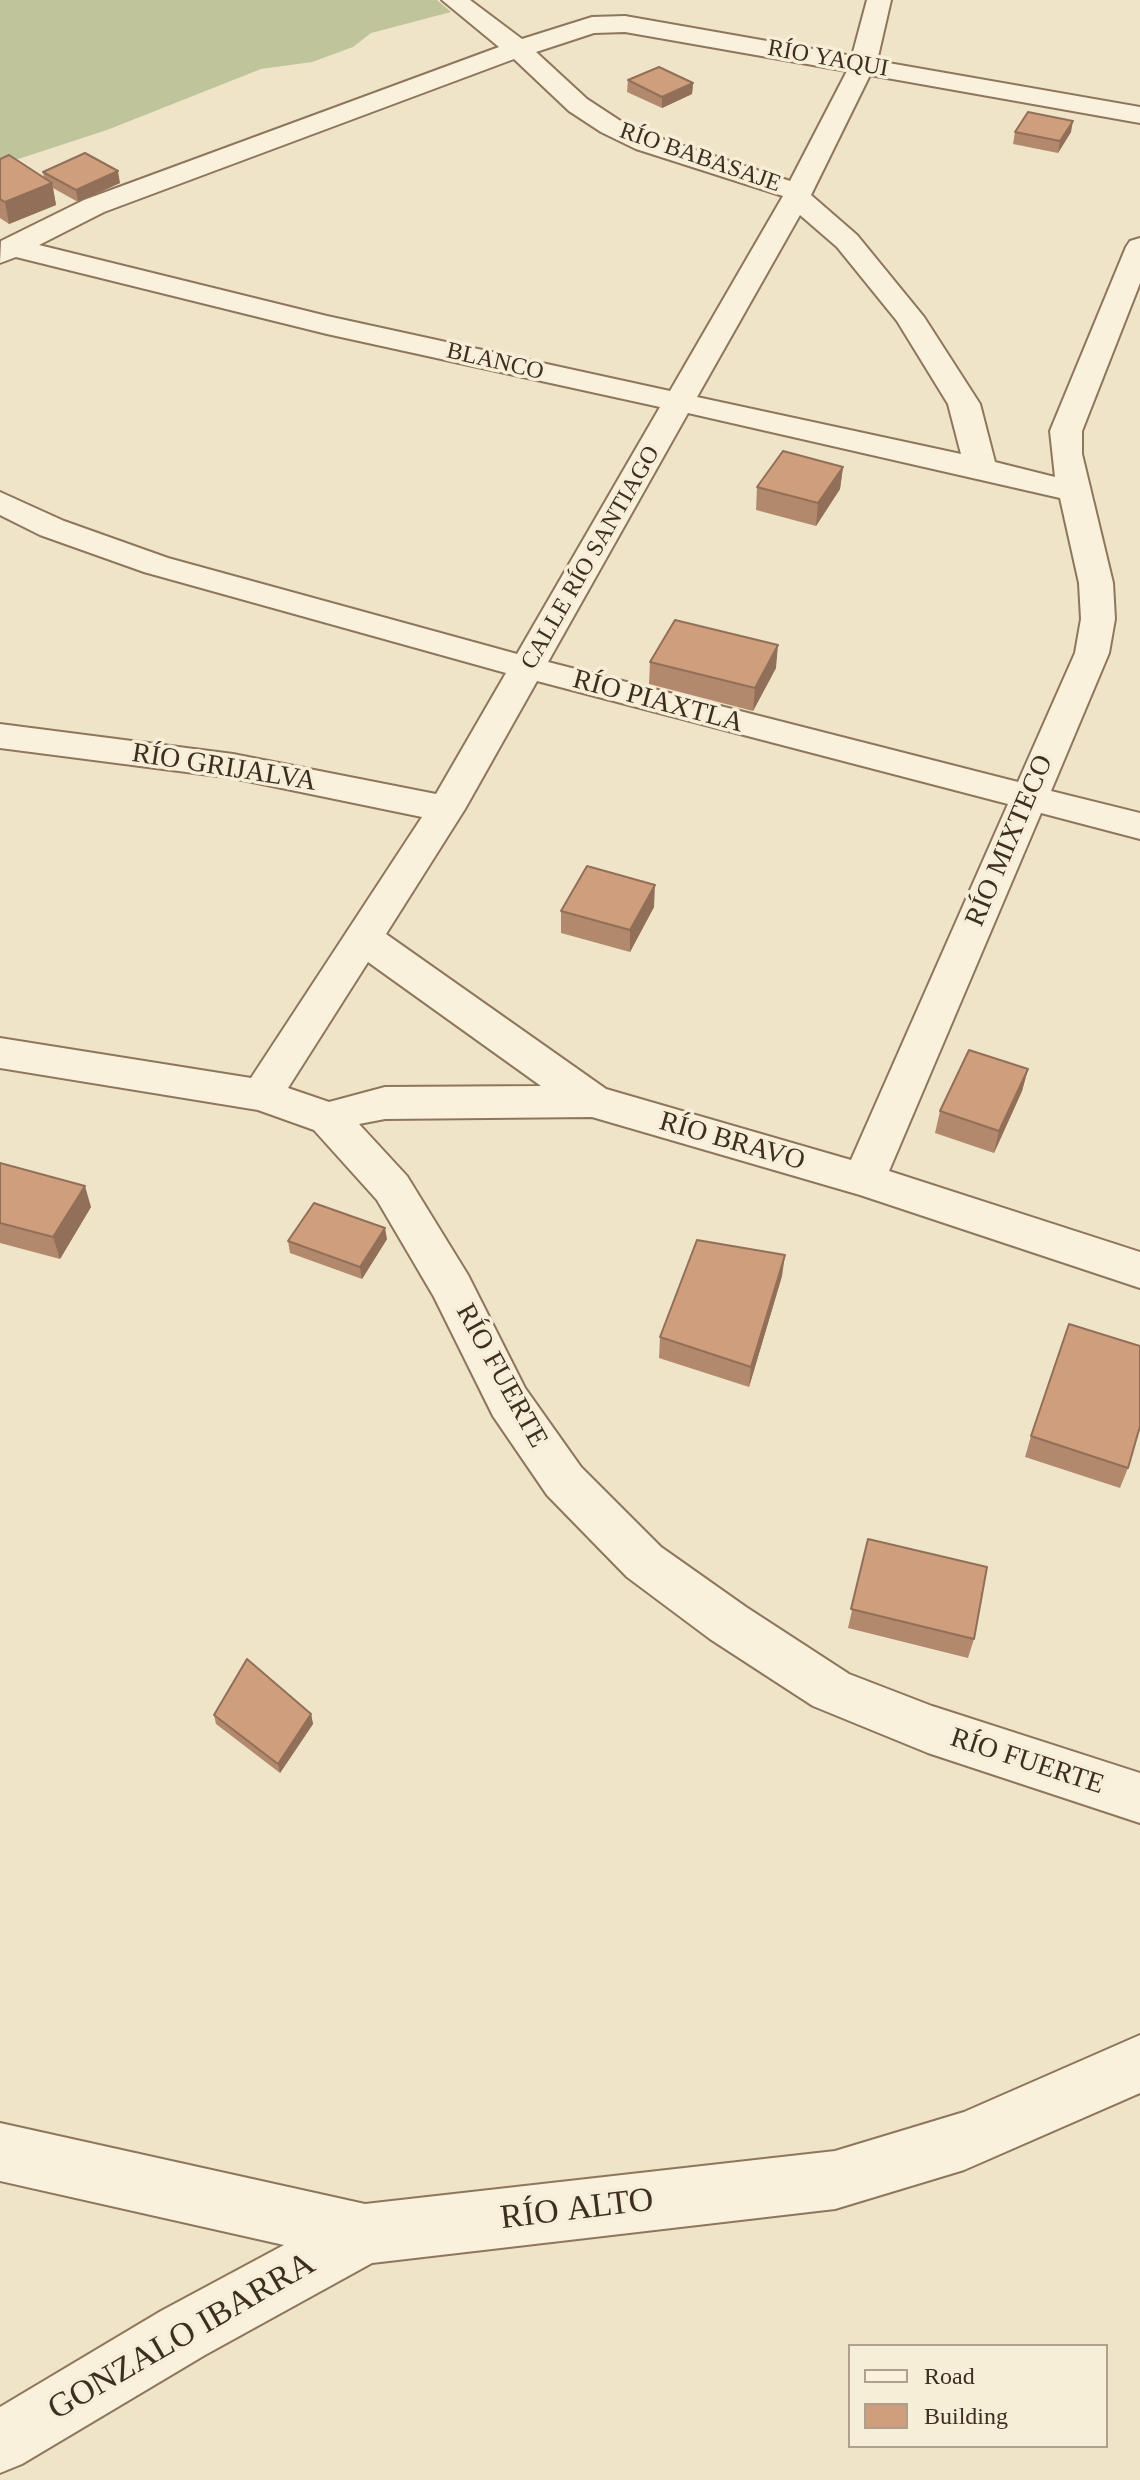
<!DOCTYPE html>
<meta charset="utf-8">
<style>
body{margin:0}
#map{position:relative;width:1140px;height:2480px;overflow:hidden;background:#f0e4c8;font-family:"Times New Roman",serif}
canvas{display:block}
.legend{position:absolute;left:848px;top:2344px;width:260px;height:104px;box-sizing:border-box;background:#f7eed8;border:2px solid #ada18e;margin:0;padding:10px 14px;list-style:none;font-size:24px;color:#3d2e20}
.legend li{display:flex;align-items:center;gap:16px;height:40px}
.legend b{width:40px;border:2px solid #ada18e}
</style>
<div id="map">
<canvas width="1140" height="2480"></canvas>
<ul class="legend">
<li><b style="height:10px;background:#faf1dc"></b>Road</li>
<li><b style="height:22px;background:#cf9f7d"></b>Building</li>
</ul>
</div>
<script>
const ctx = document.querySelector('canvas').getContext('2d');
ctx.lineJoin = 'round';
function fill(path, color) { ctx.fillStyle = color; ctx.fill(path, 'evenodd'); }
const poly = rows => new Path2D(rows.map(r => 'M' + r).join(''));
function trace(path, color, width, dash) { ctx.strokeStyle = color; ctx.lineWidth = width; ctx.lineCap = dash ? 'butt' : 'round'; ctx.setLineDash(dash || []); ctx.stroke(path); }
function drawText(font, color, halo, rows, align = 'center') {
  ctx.font = font + ' "Times New Roman",serif'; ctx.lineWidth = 7; ctx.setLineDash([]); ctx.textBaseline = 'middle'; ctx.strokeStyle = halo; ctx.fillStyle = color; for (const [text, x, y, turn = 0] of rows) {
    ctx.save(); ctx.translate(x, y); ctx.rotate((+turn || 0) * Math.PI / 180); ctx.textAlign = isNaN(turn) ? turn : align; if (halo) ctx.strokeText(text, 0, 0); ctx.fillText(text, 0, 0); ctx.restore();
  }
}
const cemetery = poly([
 [0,0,437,0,451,12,371,33,353,47,312,62,261,69,107,130,0,165]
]);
const minor = poly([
 [442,0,470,0,522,39,592,17,625,16,852,56,867,0,891,0,877,61,1140,107,1140,123,870,75,811,195,857,235,924,317,980,404,995,462,1055,477,1050,431,1126,247,1130,241,1140,238,1140,283,1082,431,1082,454,1113,583,1115,619,1109,653,1051,791,1140,813,1140,839,1041,813,889,1171,1140,1252,1140,1288,860,1195,592,1117,385,1119,359,1124,407,1176,468,1275,525,1388,581,1467,661,1547,746,1607,849,1674,932,1706,1140,1773,1140,1823,928,1753,813,1706,710,1639,627,1577,547,1495,493,1416,434,1297,377,1200,314,1130,258,1110,0,1068,0,1038,251,1078,422,817,233,778,0,748,0,724,233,754,436,794,506,673,144,572,40,535,0,515,0,492,64,521,168,558,517,654,660,407,327,334,16,257,0,263,1,241,84,200,499,47,442,0],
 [625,32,847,71,790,181,656,137,619,120,587,99,536,52,594,33,625,32],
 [514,59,569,111,601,132,636,149,783,196,670,391,327,316,39,245,104,212,514,59],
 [800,215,837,247,897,321,948,404,961,454,697,397,800,215],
 [688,413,1060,498,1079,583,1081,619,1075,653,1018,782,548,662,688,413],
 [537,681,1008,804,851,1160,606,1089,386,934,465,809,537,681],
 [368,962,541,1086,385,1087,329,1102,288,1088,368,962],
 [1140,2035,1140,2093,964,2170,835,2209,372,2263,205,2355,22,2464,0,2473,0,2407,161,2311,284,2245,0,2181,0,2123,365,2204,835,2151,964,2112,1140,2035]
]);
const wall = poly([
 [628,80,693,83,692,94,662,108,627,92],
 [1015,132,1071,132,1058,153,1013,144],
 [0,159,44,178,43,172,120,183,78,202,53,188,56,205,9,224,0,218],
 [843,467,840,489,816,526,756,510,757,487],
 [650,662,776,668,753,711,649,684],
 [654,907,630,952,561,933,561,911],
 [1028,1069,1022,1091,994,1153,935,1133,940,1111],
 [0,1163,91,1207,60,1259,0,1243],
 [387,1239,362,1279,290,1253,288,1241],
 [782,1276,749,1387,659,1358,660,1337],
 [1031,1436,1128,1468,1120,1488,1025,1457],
 [868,1539,974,1639,968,1658,848,1628],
 [311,1714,313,1724,280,1773,216,1724,214,1715]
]);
const shadedWall = poly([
 [693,83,692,94,662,108,662,97],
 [1073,121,1071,132,1058,153,1060,141],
 [118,171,120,183,78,202,76,190],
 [52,183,56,205,9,224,5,202],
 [843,467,840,489,816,526,818,503],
 [778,645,776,668,753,711,755,688],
 [655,885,654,907,630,952,630,930],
 [1028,1069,1022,1091,994,1153,999,1131],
 [85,1186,91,1207,60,1259,53,1237],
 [385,1228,387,1239,362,1279,360,1267],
 [785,1255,782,1276,749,1387,751,1367],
 [311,1714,313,1724,280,1773,278,1764]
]);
const building = poly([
 [659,67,693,83,662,97,628,80,659,67],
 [1028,112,1073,121,1060,141,1015,132,1028,112],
 [85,153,118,171,76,190,43,172,85,153],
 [9,155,52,183,5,202,0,199,0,159,9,155],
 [783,451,843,467,818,503,757,487,783,451],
 [675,620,778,645,755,688,650,662,675,620],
 [587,866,655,885,630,930,561,911,587,866],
 [969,1050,1028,1069,999,1131,940,1111,969,1050],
 [0,1163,85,1186,53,1237,0,1223,0,1163],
 [314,1203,385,1228,360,1267,288,1241,314,1203],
 [697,1240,785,1255,751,1367,660,1337,697,1240],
 [1069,1324,1140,1346,1140,1426,1128,1468,1031,1436,1069,1324],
 [868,1539,987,1567,974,1639,851,1609,868,1539],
 [247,1659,311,1714,278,1764,214,1715,247,1659]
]);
const farStreetnames = [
 ["RÍO YAQUI",828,59,10],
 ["RÍO BABASAJE",700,158,19],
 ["BLANCO",495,362,13],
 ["CALLE RÍO SANTIAGO",591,558,-60]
];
const streetNames = [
 ["RÍO PIAXTLA",658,702,15],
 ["RÍO GRIJALVA",224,768,9],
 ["RÍO MIXTECO",1010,841,-67],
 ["RÍO BRAVO",732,1142,16],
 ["RÍO FUERTE",501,1376,61],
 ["RÍO FUERTE",1027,1762,18]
];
const nearStreetnames = [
 ["RÍO ALTO",577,2210,-7],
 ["GONZALO IBARRA",182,2337,-30]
];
fill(cemetery, '#bfc49a');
trace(minor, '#8d765c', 4);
fill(minor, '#faf1dc');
fill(wall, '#b2896c');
fill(shadedWall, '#916f58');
fill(building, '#cf9f7d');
trace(building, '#916f58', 2);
drawText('24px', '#3d2e20', '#f7eed8', farStreetnames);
drawText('28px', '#3d2e20', '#f7eed8', streetNames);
drawText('34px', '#3d2e20', '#f7eed8', nearStreetnames);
</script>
